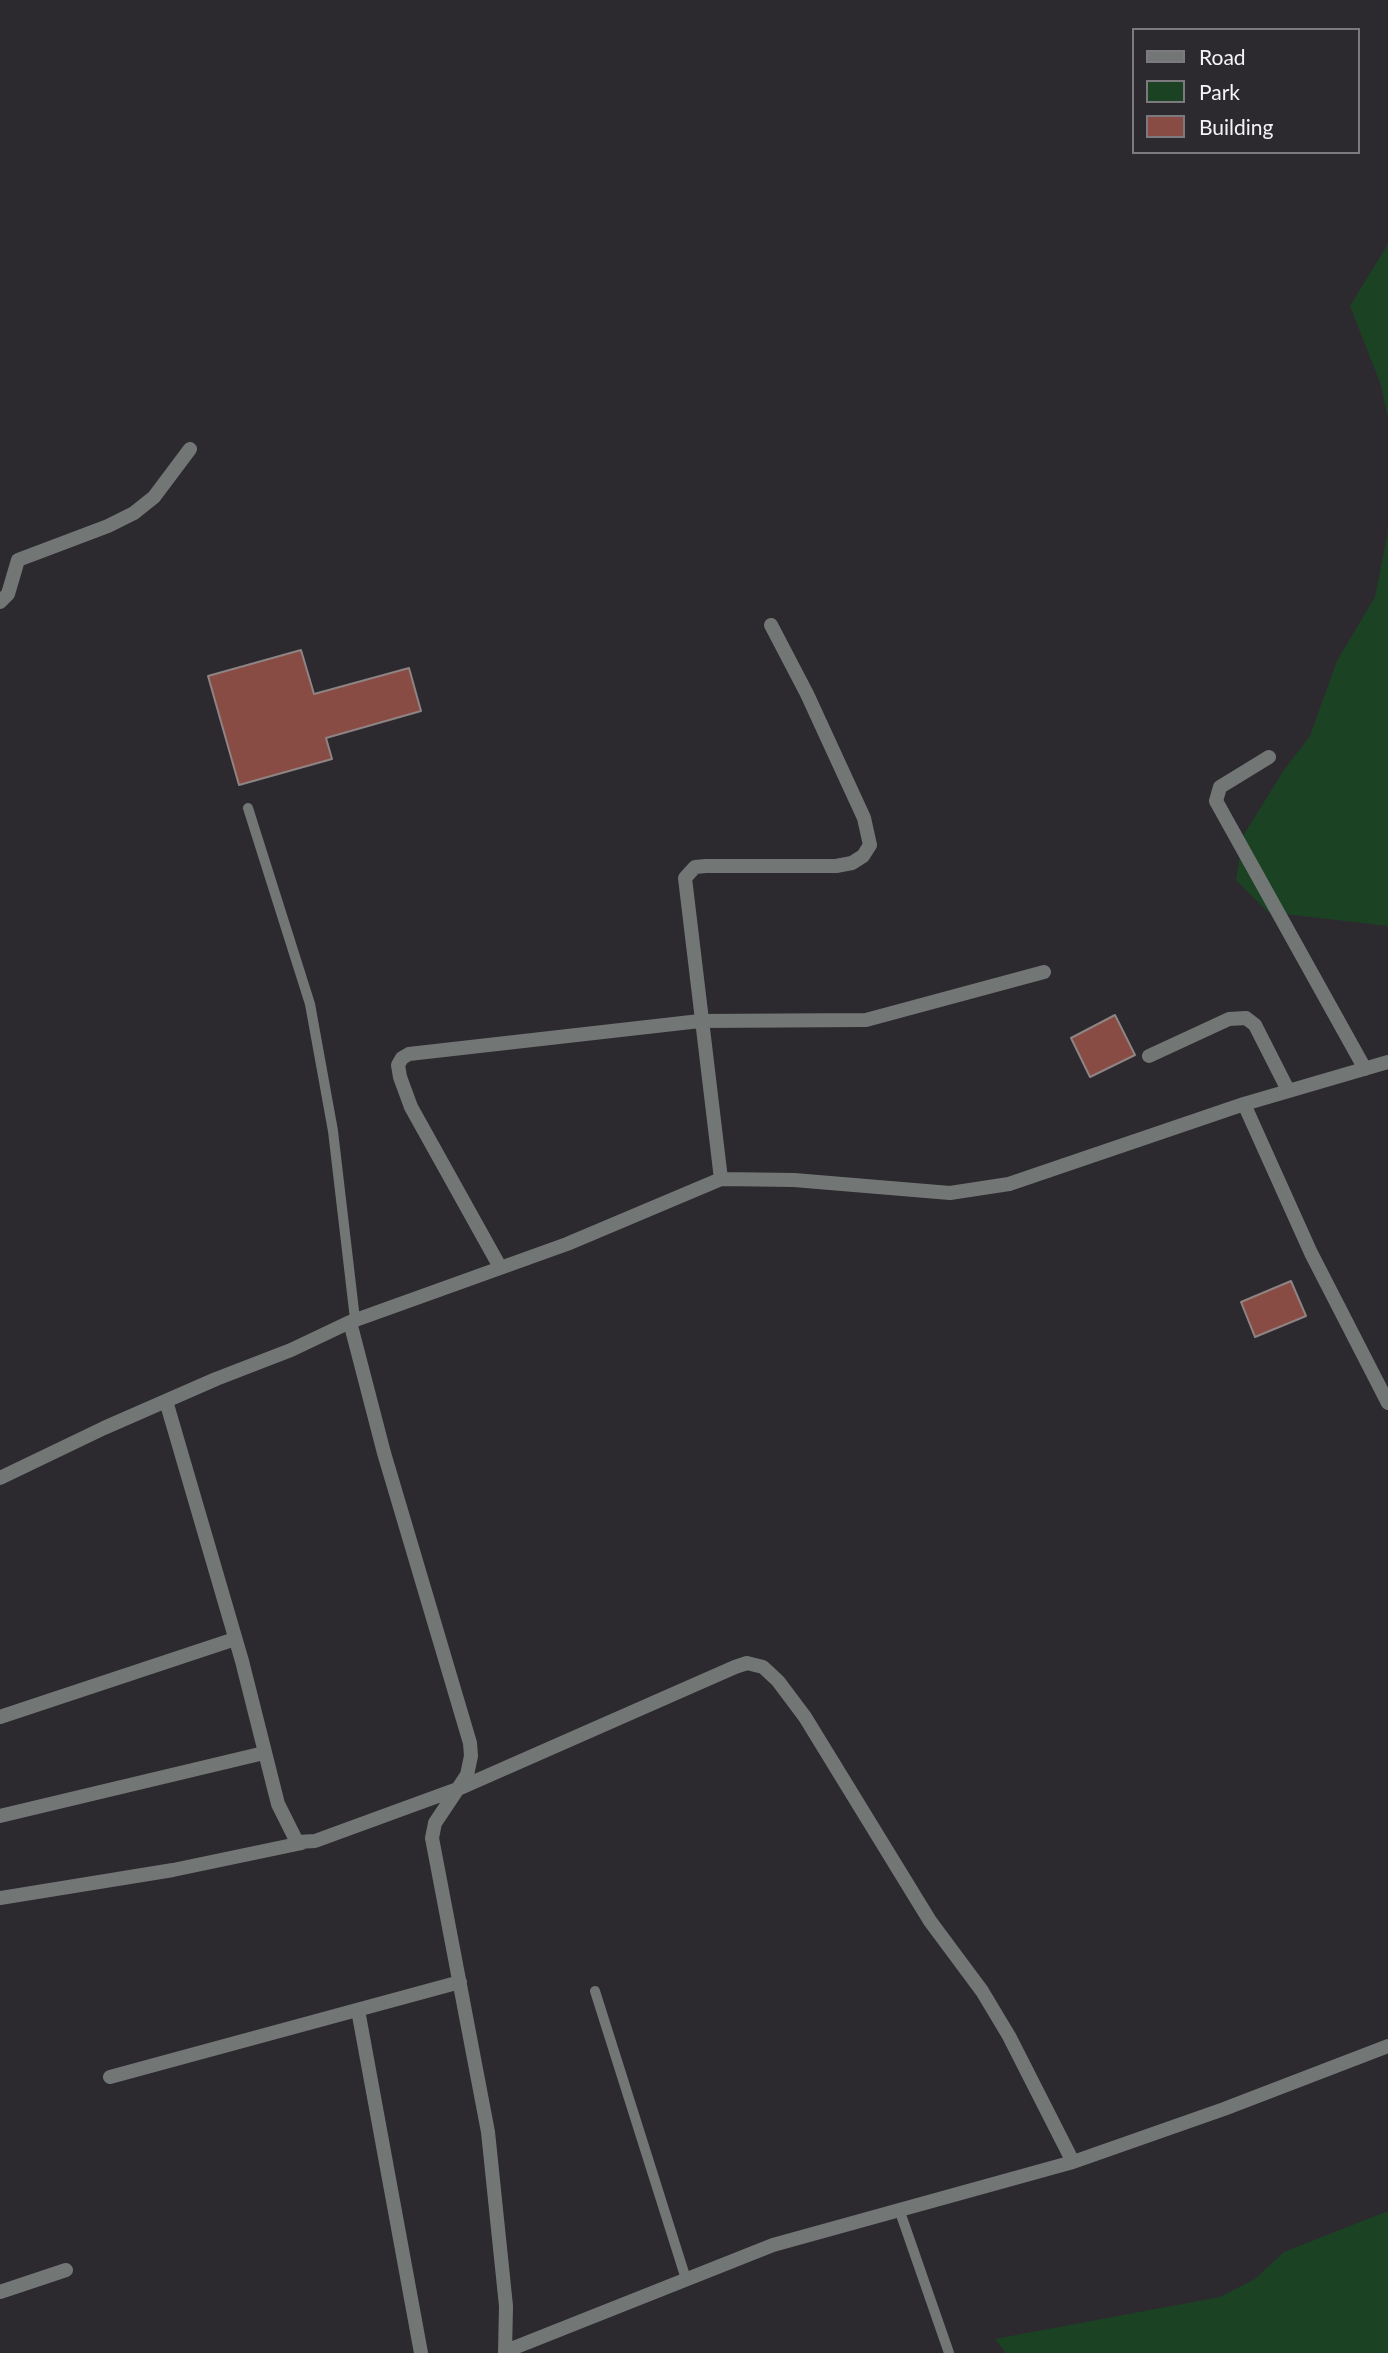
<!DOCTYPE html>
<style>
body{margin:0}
#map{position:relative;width:1388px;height:2353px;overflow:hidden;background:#2d2a2f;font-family:Lato,sans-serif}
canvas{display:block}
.legend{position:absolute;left:1132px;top:28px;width:228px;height:126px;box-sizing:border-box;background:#2d2a2f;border:2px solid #7d7a7f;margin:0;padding:9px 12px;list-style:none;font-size:21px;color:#f6f3f7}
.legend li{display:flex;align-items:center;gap:14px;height:35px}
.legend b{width:35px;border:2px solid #7d7a7f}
</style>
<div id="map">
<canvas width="1388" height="2353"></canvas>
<ul class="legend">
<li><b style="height:9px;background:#727776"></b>Road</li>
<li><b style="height:19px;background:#1c4224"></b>Park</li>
<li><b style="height:19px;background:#894c45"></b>Building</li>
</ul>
</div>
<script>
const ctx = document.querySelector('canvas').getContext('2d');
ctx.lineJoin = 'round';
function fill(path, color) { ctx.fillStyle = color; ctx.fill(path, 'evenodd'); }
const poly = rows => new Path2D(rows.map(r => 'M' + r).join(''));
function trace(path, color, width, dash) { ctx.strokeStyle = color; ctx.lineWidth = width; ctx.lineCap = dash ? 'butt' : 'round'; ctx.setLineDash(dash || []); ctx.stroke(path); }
const green = poly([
 [1388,244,1388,418,1381,385,1350,306],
 [1388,531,1388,926,1268,912,1236,880,1243,836,1284,770,1310,736,1337,661,1375,597],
 [1388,2211,1388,2353,1006,2353,995,2339,1220,2297,1255,2279,1284,2252]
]);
const building = poly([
 [301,650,314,694,409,668,421,711,326,738,332,759,239,785,208,676,301,650],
 [1115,1015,1135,1055,1090,1077,1071,1038,1115,1015],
 [1291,1281,1306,1316,1255,1337,1241,1302,1291,1281]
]);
const lane = poly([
 [248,808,310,1004,333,1131,355,1319],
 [595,1991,686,2279],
 [899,2209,949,2353]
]);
const street = poly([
 [0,602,8,594,18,560,108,526,134,513,154,497,190,449],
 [1269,757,1220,787,1216,801,1365,1069],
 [1149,1056,1229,1019,1246,1018,1255,1025,1288,1090],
 [1244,1104,1311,1253,1388,1403],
 [721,1179,685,878,695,867,706,866,836,866,852,863,863,856,870,845,864,818,807,694,771,625],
 [500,1267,411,1107,400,1077,398,1065,402,1058,409,1054,700,1021,866,1020,1044,972],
 [166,1401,242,1661,278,1804,297,1842,315,1841,460,1788,735,1667,747,1663,763,1667,778,1681,805,1717,930,1921,982,1991,1009,2036,1073,2162],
 [0,1478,104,1428,216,1379,291,1350,350,1322],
 [0,1717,235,1639],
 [0,1816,264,1753],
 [0,1898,173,1870,302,1843],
 [358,2010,421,2353],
 [110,2077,460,1982],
 [0,2292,66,2270],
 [506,2351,773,2245,1073,2162,1224,2109,1388,2046],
 [505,2353,506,2306,488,2132,432,1838,435,1823,467,1775,471,1756,470,1743,384,1453,350,1322,567,1244,721,1179,794,1180,950,1193,1009,1184,1244,1104,1388,1062]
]);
fill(green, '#1c4224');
fill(building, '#894c45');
trace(building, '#8e8483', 2);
trace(lane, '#727776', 10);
trace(street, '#727776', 14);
</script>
